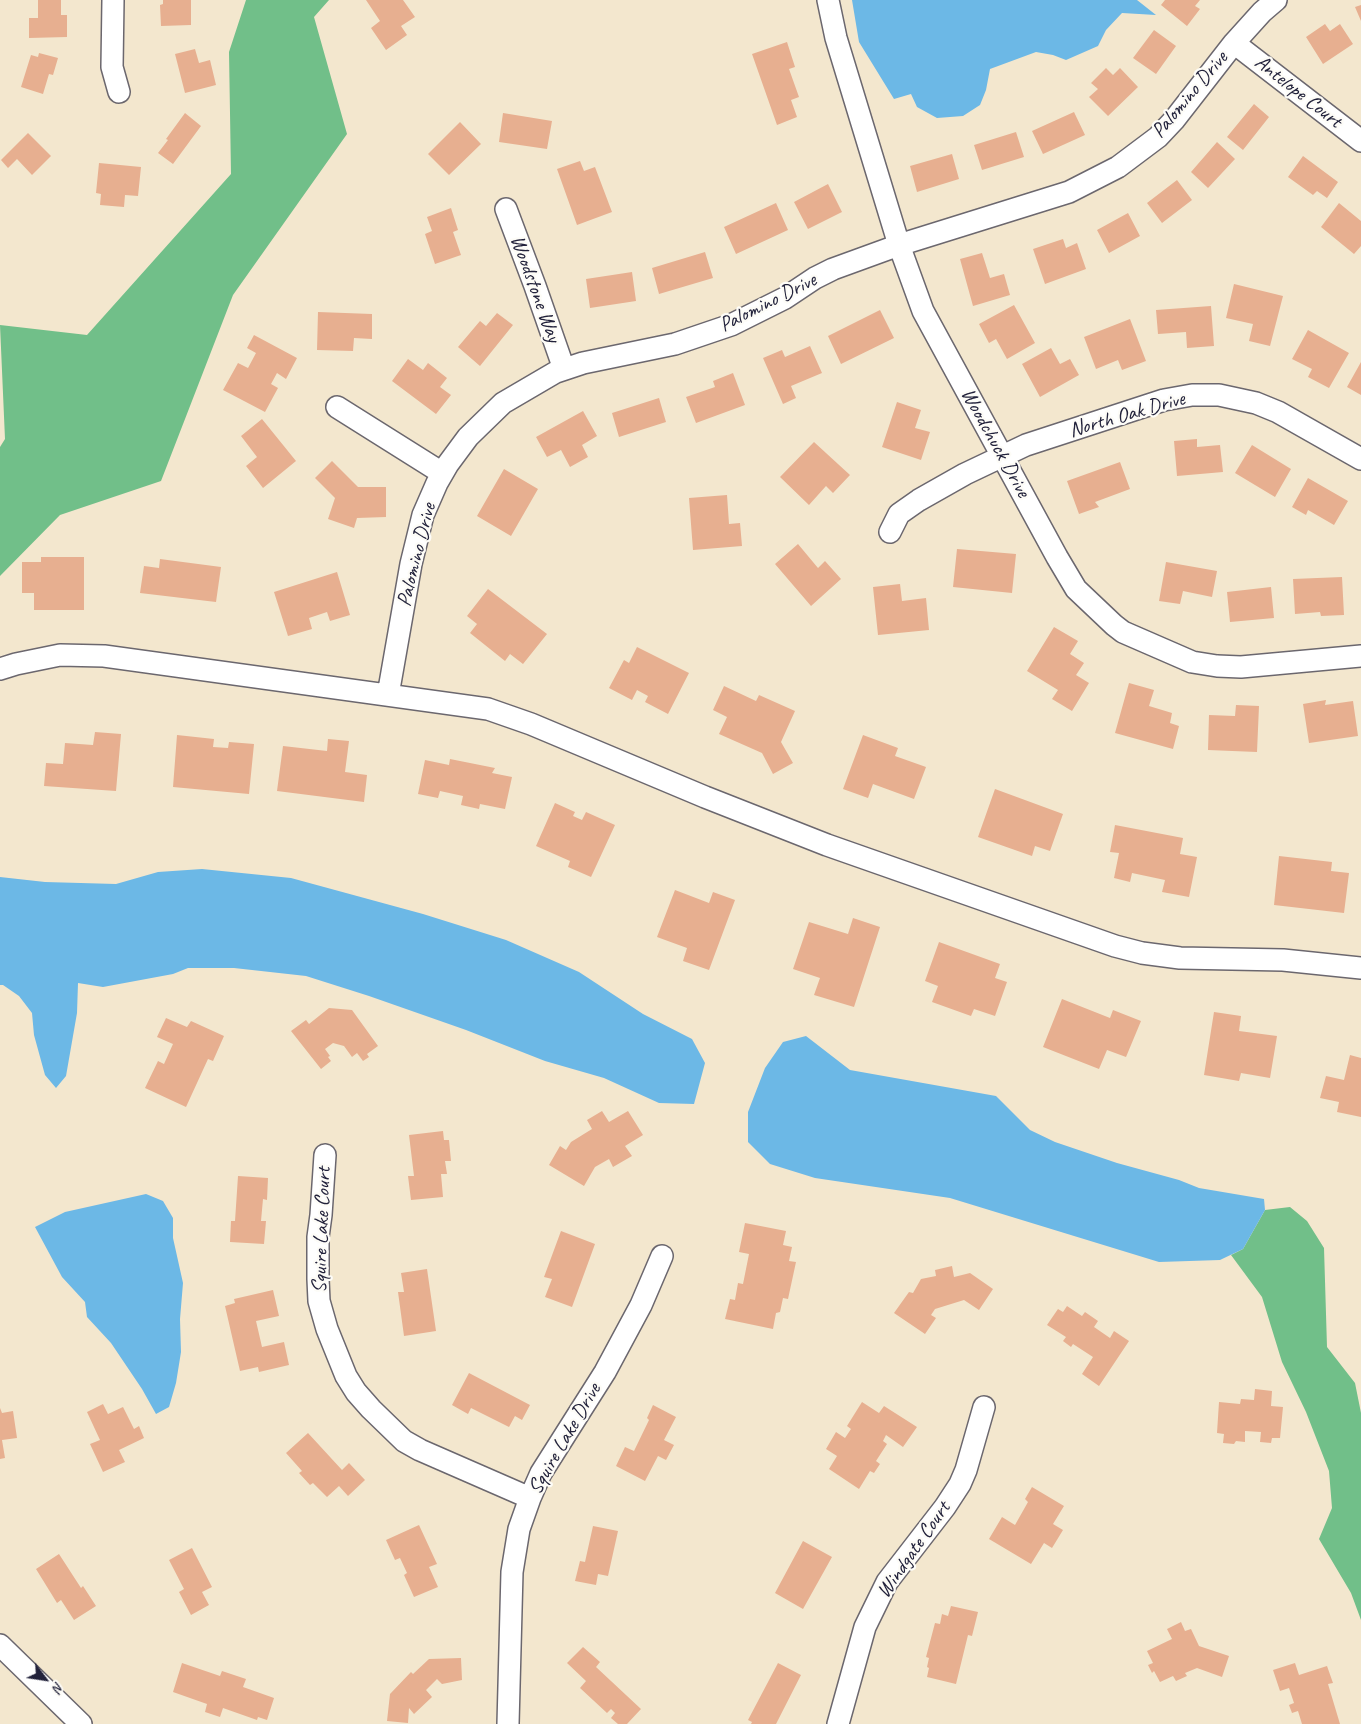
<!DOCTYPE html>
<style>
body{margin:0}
#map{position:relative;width:1361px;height:1724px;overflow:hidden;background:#f3e7ce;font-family:Caveat,sans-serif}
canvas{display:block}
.north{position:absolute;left:20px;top:1654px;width:50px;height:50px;-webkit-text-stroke:4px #fdfcf7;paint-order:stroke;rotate:121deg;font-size:14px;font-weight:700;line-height:20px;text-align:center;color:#22223b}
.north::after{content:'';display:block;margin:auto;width:18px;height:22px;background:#22223b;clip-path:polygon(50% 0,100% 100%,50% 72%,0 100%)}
</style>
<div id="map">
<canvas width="1361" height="1724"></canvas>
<div class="north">N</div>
</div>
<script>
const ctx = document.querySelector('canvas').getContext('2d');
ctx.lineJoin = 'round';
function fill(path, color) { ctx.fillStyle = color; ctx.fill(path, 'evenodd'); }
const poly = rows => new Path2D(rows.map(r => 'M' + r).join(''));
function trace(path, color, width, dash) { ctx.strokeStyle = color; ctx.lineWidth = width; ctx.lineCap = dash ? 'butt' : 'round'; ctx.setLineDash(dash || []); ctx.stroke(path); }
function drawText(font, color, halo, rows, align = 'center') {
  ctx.font = font + ' Caveat,sans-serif'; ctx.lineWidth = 4.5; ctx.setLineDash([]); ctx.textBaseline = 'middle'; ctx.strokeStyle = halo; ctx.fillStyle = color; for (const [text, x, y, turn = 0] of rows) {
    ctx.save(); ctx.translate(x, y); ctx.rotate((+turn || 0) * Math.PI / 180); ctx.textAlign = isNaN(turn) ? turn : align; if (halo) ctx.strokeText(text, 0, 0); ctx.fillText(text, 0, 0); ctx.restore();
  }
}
const forest = poly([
 [246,0,329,0,314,17,347,134,233,295,161,481,60,515,0,576,0,447,5,439,0,325,87,335,231,174,229,52],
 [1290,1207,1307,1221,1324,1248,1327,1347,1355,1383,1361,1413,1361,1620,1351,1593,1319,1539,1332,1508,1329,1471,1306,1412,1282,1362,1262,1297,1231,1255,1243,1249,1265,1210]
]);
const water = poly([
 [852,0,1137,0,1156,15,1122,13,1106,30,1098,46,1066,60,1053,55,1036,52,990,69,986,90,980,105,963,116,937,118,917,107,911,94,894,99,859,42],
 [202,869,291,878,423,914,506,940,579,972,643,1014,692,1039,705,1063,694,1104,659,1103,604,1078,545,1061,466,1030,369,996,306,976,234,968,188,968,173,974,103,987,78,983,77,1013,66,1076,56,1088,45,1075,34,1035,32,1013,19,996,3,985,0,985,0,877,45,882,116,884,158,872],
 [806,1036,850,1070,996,1096,1030,1130,1055,1142,1117,1163,1179,1180,1199,1188,1264,1199,1265,1210,1243,1249,1220,1260,1159,1262,950,1198,815,1178,770,1164,748,1142,748,1112,765,1068,783,1042],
 [146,1194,163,1201,173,1218,173,1238,183,1283,180,1319,181,1352,176,1383,169,1407,156,1414,142,1389,111,1343,87,1317,85,1302,62,1277,35,1227,65,1212]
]);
const building = poly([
 [38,0,61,0,61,15,67,15,67,37,29,38,29,18,38,18],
 [163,0,191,0,191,25,161,26,160,5,163,4],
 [366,0,403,0,415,17,401,26,407,35,386,50,371,28,380,21],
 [1165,0,1200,0,1195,6,1200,9,1187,26,1161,5],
 [1361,5,1361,21,1355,7],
 [1325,24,1330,31,1340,24,1353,44,1323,64,1306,37],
 [1154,30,1176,46,1156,74,1133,58],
 [787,42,795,67,789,69,799,97,791,100,797,117,777,125,752,54],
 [195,49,199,63,210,60,216,85,185,93,175,54],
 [39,53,58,58,53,75,49,74,43,94,21,87,31,55,38,57],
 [1106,68,1113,75,1120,68,1138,87,1108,116,1089,97,1098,89,1091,83],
 [1254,104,1269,117,1243,150,1227,137],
 [1074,112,1085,135,1043,154,1032,131],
 [185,113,201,126,173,164,158,153,168,140,166,139],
 [503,113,552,121,547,149,499,142],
 [460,122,481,144,449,175,428,154],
 [1016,132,1024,157,982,170,974,145],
 [28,133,51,156,32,175,17,159,8,168,1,160],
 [1217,142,1235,159,1208,188,1191,172],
 [952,154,959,179,917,192,910,166],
 [1303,156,1338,182,1327,198,1317,191,1313,195,1288,177],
 [580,161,584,171,595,167,612,212,577,225,557,169],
 [99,163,141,167,138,196,125,195,124,207,100,205,101,194,96,193],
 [1177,180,1192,200,1162,223,1147,203],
 [828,184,842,212,808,229,794,202],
 [776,203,788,230,736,254,724,227],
 [1339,203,1361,221,1361,246,1354,254,1321,227],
 [451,208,458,230,453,232,461,255,435,264,425,234,432,231,427,217],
 [1128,213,1140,236,1109,253,1097,230],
 [1063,239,1066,248,1077,243,1086,269,1045,284,1033,249],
 [705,252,713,278,659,294,652,268],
 [982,253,990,278,1004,274,1010,295,973,306,960,259],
 [632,272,636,301,590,308,586,279],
 [1234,284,1283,296,1270,346,1249,341,1253,324,1226,318],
 [1014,305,1035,343,1007,359,996,339,989,343,979,324],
 [1211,306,1214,346,1187,348,1186,332,1158,334,1156,310],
 [880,310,894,338,841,364,828,336],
 [318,312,372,314,372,339,354,338,353,351,317,350],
 [497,313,513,325,480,366,458,347,480,321,486,326],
 [1130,319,1146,361,1122,370,1118,360,1096,369,1084,337],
 [1308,330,1349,353,1329,388,1308,377,1312,369,1292,359],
 [254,335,297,358,286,379,277,373,271,384,278,388,265,412,223,390,238,363,248,368,256,353,247,348],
 [810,346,822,373,791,386,796,398,783,404,763,358,782,350,785,357],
 [1051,348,1060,364,1070,359,1079,375,1040,397,1022,364],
 [408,359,423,370,428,363,447,378,440,387,451,395,436,414,392,381],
 [1361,362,1361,395,1347,387],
 [733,373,745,405,696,423,686,397,715,387,713,381],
 [659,398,666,422,619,437,612,413],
 [897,402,921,410,915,428,930,432,921,460,882,447],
 [583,411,597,436,582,445,588,457,570,467,561,450,547,457,536,437],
 [262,419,296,461,263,488,246,466,257,457,241,436],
 [1197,439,1197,447,1220,445,1223,472,1177,476,1174,441],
 [814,442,850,475,833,493,826,486,809,505,780,477],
 [1252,445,1291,469,1275,497,1235,473],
 [332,461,358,487,386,487,386,517,357,518,354,528,328,519,335,498,315,478],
 [1120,462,1130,489,1095,502,1099,507,1079,514,1067,481],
 [504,469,538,489,511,536,477,516],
 [1308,478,1348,501,1334,525,1308,510,1306,515,1292,507],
 [727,495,729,524,740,523,742,546,693,550,689,498],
 [798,544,818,568,825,561,841,579,811,606,775,564],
 [957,549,1016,554,1012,593,953,587],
 [41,557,84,557,84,610,34,610,34,593,22,593,22,562,41,562],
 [160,559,221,567,216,602,140,593,144,566,159,568],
 [1166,562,1217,571,1212,597,1183,591,1180,604,1159,601],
 [337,572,350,615,330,621,327,612,309,618,312,629,288,636,274,592],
 [1342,577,1344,615,1321,616,1320,612,1295,614,1293,579],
 [900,584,902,601,926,598,929,630,878,635,873,587],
 [1271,587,1274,618,1230,622,1227,592],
 [488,589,547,634,523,664,510,654,505,661,470,633,477,624,467,616],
 [1054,627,1078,641,1070,654,1084,663,1076,675,1089,683,1072,711,1052,699,1058,690,1027,671],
 [637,647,689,673,668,714,645,702,648,696,637,690,632,700,609,688,624,660,629,663],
 [1129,683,1154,690,1149,706,1172,713,1170,723,1179,726,1173,749,1115,733],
 [724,686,756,701,759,695,795,711,781,742,793,763,773,774,762,753,719,734,727,717,713,710],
 [1326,700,1325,705,1353,701,1358,736,1309,743,1303,704],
 [1236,705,1259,706,1257,752,1208,750,1209,715,1235,716],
 [95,732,121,734,116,791,44,786,46,763,63,764,65,743,93,745],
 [177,735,214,739,213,747,228,748,229,742,254,744,249,794,173,787],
 [863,735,898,748,895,756,926,767,914,799,873,784,868,798,843,789],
 [328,739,349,741,345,772,367,775,364,802,277,791,283,746,327,751],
 [450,759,495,768,492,773,512,777,505,809,480,804,479,809,461,805,463,796,440,791,438,798,418,794,425,760,449,765],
 [995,789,1063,814,1050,851,1035,846,1032,856,978,837],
 [555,803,575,812,573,816,582,820,586,812,615,825,591,877,568,867,570,861,536,846],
 [1115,825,1183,838,1180,854,1197,857,1189,897,1162,892,1165,880,1132,873,1130,882,1114,878,1119,853,1110,852],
 [1279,856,1332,862,1331,871,1349,873,1344,913,1274,905],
 [675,890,709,903,713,892,735,900,709,970,683,961,687,948,657,937],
 [853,918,880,927,854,1007,814,995,820,978,793,969,809,922,848,934],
 [939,942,1000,964,995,978,1007,982,995,1016,974,1009,971,1016,932,1002,938,986,925,981],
 [1062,999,1110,1018,1113,1010,1141,1021,1126,1057,1107,1050,1099,1069,1043,1047],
 [329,1008,352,1010,378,1046,367,1054,369,1057,363,1061,357,1053,352,1057,344,1046,333,1043,325,1049,330,1056,328,1057,331,1061,321,1069,291,1031,306,1020,309,1024],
 [1214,1012,1241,1016,1239,1031,1277,1036,1270,1078,1241,1073,1239,1081,1204,1075],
 [166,1018,187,1027,191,1021,224,1036,213,1061,208,1059,186,1107,145,1088,158,1061,164,1064,173,1044,157,1037],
 [1350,1055,1361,1058,1361,1117,1337,1112,1339,1102,1320,1098,1326,1076,1344,1080],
 [602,1111,609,1122,628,1111,643,1135,625,1146,632,1156,613,1167,609,1159,595,1167,584,1186,549,1165,560,1146,566,1150,571,1142,592,1129,587,1120],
 [443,1131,444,1140,449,1140,451,1161,445,1161,447,1174,441,1174,443,1197,411,1200,408,1176,414,1176,409,1135],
 [238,1176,268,1178,267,1200,263,1199,261,1221,266,1221,264,1244,230,1242,231,1221,235,1221],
 [745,1223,786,1231,783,1245,792,1247,789,1261,796,1262,788,1299,783,1298,780,1312,776,1313,773,1329,725,1319,730,1299,735,1300,738,1283,743,1284,749,1254,739,1252],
 [561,1231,595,1244,572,1307,545,1297,552,1279,544,1277],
 [952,1266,954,1277,970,1273,993,1289,979,1310,964,1300,935,1309,931,1315,936,1318,925,1334,894,1313,909,1292,913,1293,921,1279,936,1276,935,1270],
 [427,1269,436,1331,404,1336,398,1292,404,1292,401,1273],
 [273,1290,279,1316,256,1321,262,1347,284,1342,289,1365,259,1372,258,1367,240,1371,225,1306,235,1303,234,1299],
 [1067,1306,1082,1316,1085,1312,1098,1321,1094,1327,1110,1338,1114,1331,1129,1341,1099,1386,1082,1374,1093,1357,1073,1344,1071,1347,1063,1341,1066,1337,1047,1325,1058,1309,1063,1312],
 [469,1373,530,1405,522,1420,515,1416,509,1427,471,1408,468,1414,452,1405],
 [1255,1389,1272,1391,1271,1406,1283,1407,1280,1438,1272,1438,1271,1443,1260,1442,1261,1432,1245,1431,1245,1442,1236,1441,1234,1444,1223,1443,1224,1434,1217,1433,1219,1402,1240,1404,1241,1399,1254,1400],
 [862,1402,879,1413,884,1406,917,1427,903,1447,886,1435,883,1441,887,1444,876,1461,880,1464,874,1473,870,1471,859,1489,829,1469,837,1456,826,1449,836,1432,845,1438,851,1429,847,1426],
 [103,1404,108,1414,123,1407,134,1429,139,1426,144,1438,119,1450,125,1462,103,1472,90,1444,100,1440,87,1412],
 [653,1405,676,1417,664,1440,674,1445,666,1460,658,1456,645,1481,616,1466,625,1447,634,1451,649,1420,647,1418],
 [0,1408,2,1413,13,1411,17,1438,2,1440,5,1458,0,1459],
 [308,1433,342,1470,349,1463,365,1480,348,1496,339,1486,327,1497,313,1483,310,1485,299,1473,302,1471,286,1453],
 [1032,1487,1064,1506,1053,1524,1063,1530,1052,1548,1044,1543,1031,1564,989,1539,1002,1517,1015,1525,1028,1502,1025,1499],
 [419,1525,437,1564,429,1567,438,1587,414,1597,404,1575,407,1573,400,1558,395,1560,386,1540],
 [593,1526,618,1531,608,1576,598,1574,596,1585,575,1581,580,1561,585,1562],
 [803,1541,832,1557,803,1609,775,1593],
 [192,1548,212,1587,202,1592,209,1605,191,1615,179,1592,184,1589,169,1560],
 [59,1554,81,1588,83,1586,96,1606,74,1620,61,1600,57,1603,36,1569],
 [951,1606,978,1612,972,1636,968,1635,956,1684,927,1677,929,1668,927,1667,929,1658,926,1657,935,1623,940,1624,942,1614,948,1616],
 [1181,1622,1185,1631,1191,1629,1199,1646,1229,1656,1222,1677,1197,1668,1185,1673,1187,1676,1176,1681,1173,1676,1160,1682,1154,1671,1152,1673,1148,1665,1153,1663,1147,1651,1172,1639,1167,1629],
 [583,1647,600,1662,596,1667,641,1709,627,1724,618,1724,611,1718,615,1713,611,1709,607,1713,580,1688,586,1681,567,1663],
 [461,1658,462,1680,442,1684,437,1679,426,1690,432,1697,414,1714,409,1708,408,1723,387,1721,390,1694,411,1672,413,1674,429,1659],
 [182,1663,220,1676,222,1671,246,1679,243,1687,274,1698,267,1720,258,1717,257,1720,223,1708,220,1717,205,1712,207,1704,173,1692],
 [778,1663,801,1675,776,1724,751,1724,752,1722,748,1720],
 [1295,1663,1299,1675,1327,1666,1333,1683,1328,1684,1340,1724,1302,1724,1298,1711,1292,1713,1289,1705,1294,1703,1289,1688,1280,1691,1273,1670]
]);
const minor = poly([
 [113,0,112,67,119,92],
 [828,0,836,38,899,245,923,311,1057,557,1076,589,1114,625,1123,632,1192,662,1217,666,1241,667,1361,656],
 [1234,43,1361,141],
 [506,209,535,286,564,369],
 [337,407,442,473],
 [890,532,899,514,919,500,965,474,1026,445,1164,400,1192,395,1219,395,1256,403,1278,412,1361,459],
 [0,669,16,664,60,655,104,656,488,709,531,724,705,797,827,845,1115,946,1142,953,1180,958,1283,960,1361,968],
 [388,695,411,564,423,515,437,483,448,464,468,437,503,403,556,372,583,363,675,344,731,325,785,298,815,278,833,269,899,245,1069,192,1118,167,1158,137,1174,120,1234,43,1262,12,1276,0],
 [325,1155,321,1215,318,1237,318,1279,319,1301,327,1329,346,1376,356,1392,371,1409,404,1441,420,1450,530,1498],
 [0,1645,81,1724],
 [508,1724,512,1572,519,1529,530,1498,541,1473,605,1372,641,1305,662,1256],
 [838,1724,865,1627,887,1582,945,1507,960,1484,966,1470,984,1407]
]);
const streetNames = [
 ["Antelope Court",1298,92,38],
 ["Palomino Drive",1190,95,-50],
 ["Woodstone Way",535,289,70],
 ["Palomino Drive",768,303,-27],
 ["North Oak Drive",1127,415,-16],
 ["Woodchuck Drive",995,443,61],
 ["Palomino Drive",417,555,-76],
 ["Squire Lake Court",322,1230,-88],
 ["Squire Lake Drive",565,1439,-60],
 ["Windgate Court",914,1550,-55]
];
fill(forest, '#71bf89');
fill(water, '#6cb8e6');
fill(building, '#e7af90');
trace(minor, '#6b676e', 24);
trace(minor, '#fff', 21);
drawText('21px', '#22223b', '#fdfcf7', streetNames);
</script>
